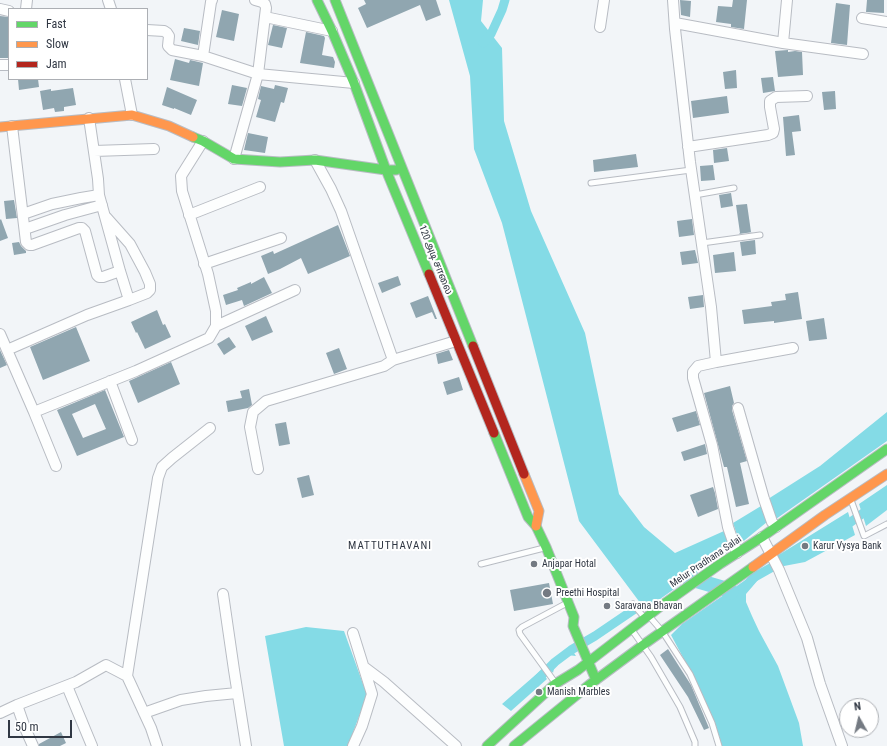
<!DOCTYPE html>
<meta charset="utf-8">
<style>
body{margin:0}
#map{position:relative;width:887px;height:746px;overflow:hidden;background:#f2f5f8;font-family:"Roboto Condensed",sans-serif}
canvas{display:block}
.legend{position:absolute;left:8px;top:8px;width:140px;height:72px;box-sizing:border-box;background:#fff;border:1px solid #acafb4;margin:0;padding:5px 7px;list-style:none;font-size:12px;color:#303743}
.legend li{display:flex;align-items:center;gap:8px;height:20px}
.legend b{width:20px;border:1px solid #acafb4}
.north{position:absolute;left:839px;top:698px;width:40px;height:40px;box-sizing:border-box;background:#fff;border:1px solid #acafb4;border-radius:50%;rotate:352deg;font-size:11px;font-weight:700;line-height:16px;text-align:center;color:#303743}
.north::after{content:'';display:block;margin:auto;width:14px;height:18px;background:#747a82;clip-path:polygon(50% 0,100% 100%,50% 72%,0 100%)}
.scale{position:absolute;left:8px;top:720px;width:64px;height:18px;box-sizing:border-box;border:2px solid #303743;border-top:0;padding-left:5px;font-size:12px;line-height:14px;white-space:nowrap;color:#303743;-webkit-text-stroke:3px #fff;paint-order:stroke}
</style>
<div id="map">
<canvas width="887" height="746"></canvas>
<ul class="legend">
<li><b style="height:5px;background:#63d668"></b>Fast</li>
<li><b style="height:5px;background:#ff974d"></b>Slow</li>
<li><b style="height:5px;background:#b3261e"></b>Jam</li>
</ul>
<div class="north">N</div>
<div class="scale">50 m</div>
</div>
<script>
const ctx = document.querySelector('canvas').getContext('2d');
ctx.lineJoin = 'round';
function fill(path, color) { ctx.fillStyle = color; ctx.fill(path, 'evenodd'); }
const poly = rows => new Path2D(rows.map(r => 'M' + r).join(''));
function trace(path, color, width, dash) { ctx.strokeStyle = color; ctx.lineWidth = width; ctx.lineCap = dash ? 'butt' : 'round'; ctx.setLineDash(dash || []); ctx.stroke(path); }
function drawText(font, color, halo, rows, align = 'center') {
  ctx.font = font + ' "Roboto Condensed","Noto Sans Tamil",sans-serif'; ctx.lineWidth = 4; ctx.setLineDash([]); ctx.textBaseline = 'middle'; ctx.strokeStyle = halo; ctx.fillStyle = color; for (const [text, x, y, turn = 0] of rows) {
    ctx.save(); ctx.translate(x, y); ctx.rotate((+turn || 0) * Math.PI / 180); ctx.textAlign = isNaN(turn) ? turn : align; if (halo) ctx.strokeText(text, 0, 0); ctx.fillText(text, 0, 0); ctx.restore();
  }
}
const water = poly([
 [449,0,483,0,481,21,502,48,504,121,531,211,585,333,619,494,644,527,675,553,724,531,732,548,646,609,641,604,579,521,502,223,474,149,470,76],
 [887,412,887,441,776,519,768,499,820,466],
 [887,485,887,510,866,526,859,504],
 [761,506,767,522,740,544,733,523],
 [848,512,855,535,805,562,784,566,781,562,777,556],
 [754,574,758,580,746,594,746,602,752,616,759,631,778,666,799,723,803,746,722,746,716,726,687,665,671,635,682,624],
 [306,627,344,631,367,695,348,746,284,746,265,636],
 [570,647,576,656,567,655,555,664,553,673,549,668,549,664],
 [540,671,543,674,547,679,511,711,502,704]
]);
const canal = poly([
 [483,43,491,34,502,10,505,0],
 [841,528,848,524,887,496],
 [748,584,753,578,783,561],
 [535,682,555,662,571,650,595,636,651,598]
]);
const river = poly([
 [688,578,729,590,731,592]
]);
const building = poly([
 [364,0,436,0,441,15,426,21,420,5,367,28,358,8,366,4],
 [680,0,691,1,690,17,681,15],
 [733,0,747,0,744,29,731,27,731,24,716,22,718,6,732,7],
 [867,0,884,0,884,13,866,12],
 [836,3,850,5,847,45,831,43],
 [222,10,239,14,234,41,216,37],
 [0,16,9,17,9,58,0,58],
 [273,25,287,28,282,48,268,45],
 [184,28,200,31,198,45,181,41],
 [306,32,324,36,325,38,322,55,333,57,335,62,334,68,300,63],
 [788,50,788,52,795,51,802,52,803,75,778,77,775,51],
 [175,59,189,63,190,60,203,63,199,86,170,80],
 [736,70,737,88,725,89,723,72],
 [773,77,775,91,763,93,761,78],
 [18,79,38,79,39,87,19,90],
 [232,85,247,88,242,106,228,104],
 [275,85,288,88,284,103,281,102,275,122,256,117,261,100,258,99,261,86,274,89],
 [167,87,197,100,191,115,174,108,174,109,162,105],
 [73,88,76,105,64,107,64,111,55,112,54,108,43,110,40,91,51,89,51,91],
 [835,91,836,109,824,110,822,92],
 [727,96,729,113,693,118,691,101],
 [799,115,801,131,792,132,795,155,786,156,783,117],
 [248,133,268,137,265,153,244,150],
 [727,148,729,161,714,163,713,150],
 [636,154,638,167,594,172,593,160],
 [713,165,715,180,701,181,700,166],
 [731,193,733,206,721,208,719,195],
 [14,200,17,218,6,219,4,201],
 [747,204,751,232,753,232,739,234,740,233,736,205],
 [1,219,8,238,0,241,0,220],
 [692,219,694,235,679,237,677,221],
 [338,225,350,256,308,274,301,258,280,269,268,274,261,256,273,251,274,254],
 [755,240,756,254,742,256,740,242],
 [19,242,21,246,26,251,26,253,14,255,12,243],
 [695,250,698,263,682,265,680,252],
 [734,252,736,271,715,273,713,255],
 [398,276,401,285,382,293,378,283],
 [264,277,272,293,244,306,242,300,226,305,223,295,238,290,237,288,251,282,251,284],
 [798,292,802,319,774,323,774,321,744,324,742,310,772,306,771,302,786,300,785,294],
 [703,295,704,307,690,309,688,297],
 [428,296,437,319,435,319,432,312,416,318,410,303],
 [157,310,163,325,165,324,171,337,145,349,137,332,136,333,131,322],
 [266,316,273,332,252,341,245,326],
 [824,318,827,339,809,341,806,321],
 [76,327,90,361,43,380,30,347],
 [229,337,236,347,224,355,217,344],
 [339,348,347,369,334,374,326,353],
 [0,350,7,365,0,368],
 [449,350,453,360,438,364,436,354],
 [171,362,180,384,138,403,129,381],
 [459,377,463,390,447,395,443,382],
 [730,386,734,403,732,406,732,410,747,461,740,463,749,504,736,507,727,467,724,467,704,393],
 [249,389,252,405,248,408,228,412,226,401,242,398,240,391],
 [105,390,124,437,77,456,57,410],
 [95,404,106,429,83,438,72,414],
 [696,411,700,425,677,432,672,418],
 [286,422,290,444,279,446,275,424],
 [705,444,707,454,684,461,681,452],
 [309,475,314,495,302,498,297,478],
 [713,487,715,493,718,509,698,517,690,495],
 [549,583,553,604,514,611,510,590],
 [668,649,691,685,709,728,704,730,688,697,660,655],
 [61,732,66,743,60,746,39,746,39,744]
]);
const lane = poly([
 [591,183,691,170],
 [695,195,734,188],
 [702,243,760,235],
 [851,500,864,536,887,524],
 [481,564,544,548],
 [633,604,644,617],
 [649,616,662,631,690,674,712,723,719,746],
 [632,630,651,657,680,707,695,742,695,746],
 [554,681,520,634,519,630,522,627,567,603]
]);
const street = poly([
 [108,0,111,9],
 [673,0,675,29,690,162,711,307,716,362,698,366,693,372,693,378,712,445,728,527,737,553],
 [0,9,9,11],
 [26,9,27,0],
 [265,17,332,31],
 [862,18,887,22],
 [675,23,783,43,863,54],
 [600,27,604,0],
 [147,30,164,31,167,33,169,36,168,46,172,50,203,56,258,74,354,83],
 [783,43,787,0],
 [203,56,211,2,212,0],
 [0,65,9,65],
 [125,79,132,115],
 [12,126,26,242,29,245,32,245,79,228,82,228,85,231,97,275,99,277,103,277,120,271],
 [688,147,768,135,773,133,774,129,770,107,770,101,776,97,807,96],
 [94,151,154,149],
 [234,159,258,74,266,8,265,4,262,2,255,0],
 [23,214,52,204,81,198,99,195],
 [189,215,260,187],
 [106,217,130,244,145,272,150,284,150,290,147,293,129,300],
 [25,229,65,215,102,205],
 [204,264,281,238],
 [216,326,295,290],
 [0,334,34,412],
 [7,350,87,315,129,300,120,271,99,195,98,179,89,118],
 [393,360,456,341],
 [716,362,793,348],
 [110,381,132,440],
 [738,408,764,499,772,522,776,527],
 [56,466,34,412,136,371,209,338,216,326,216,311,208,274,182,191,181,176,203,141],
 [258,469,250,427,253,412,266,401,384,366,393,360,341,211,331,189,315,160],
 [762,537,779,570,807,638,820,684,842,746],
 [223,594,234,670,246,746],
 [353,633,372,694,362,726,353,746],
 [364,667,384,682,456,746],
 [127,676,158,478,162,467,172,458,210,428],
 [67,686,92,746],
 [17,705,25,728,33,746],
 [0,713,17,705,76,682,106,665,127,676,151,728,157,746],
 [144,713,181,700,206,696,237,693]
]);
const fast = poly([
 [317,0,332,31,354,83,386,170,429,274],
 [335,0,473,346],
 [193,137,203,141,234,159,280,162,315,160,386,170,396,170],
 [494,433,528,517,536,526,546,547,574,617,573,626,596,680],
 [487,746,555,684,578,670,661,606,720,564,762,537,887,449],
 [514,746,589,685,643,645,753,567]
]);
const slow = poly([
 [0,127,132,115,169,126,193,137],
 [524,474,539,511,536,526],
 [753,567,825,515,887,474]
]);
const jam = poly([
 [429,274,494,433],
 [473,346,524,474]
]);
const markers = [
 [805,546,4,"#747a82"],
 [534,564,4,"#747a82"],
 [547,593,5,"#747a82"],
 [607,606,4,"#747a82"],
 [539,692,4,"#747a82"]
];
const streetNames = [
 ["120 அடி சாலை",435,260,68],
 ["Melur Pradhana Salai",706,562,-34]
];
const poiNames = [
 ["Karur Vysya Bank",813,546],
 ["Anjapar Hotal",542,564],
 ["Preethi Hospital",556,593],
 ["Saravana Bhavan",615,606],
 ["Manish Marbles",547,692]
];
const neighbourhoodNames = [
 ["MATTUTHAVANI",390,546]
];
fill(water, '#84dbe6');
trace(canal, '#84dbe6', 9);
trace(river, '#84dbe6', 15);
fill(building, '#90a6b0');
trace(lane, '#b8bcc3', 7);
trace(street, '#b8bcc3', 12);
trace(fast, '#b8bcc3', 11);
trace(slow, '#b8bcc3', 11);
trace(jam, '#b8bcc3', 11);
trace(lane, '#fdfefe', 5);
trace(street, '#fdfefe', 10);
trace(fast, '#63d668', 9);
trace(slow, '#ff974d', 9);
trace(jam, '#b3261e', 9);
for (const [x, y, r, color] of markers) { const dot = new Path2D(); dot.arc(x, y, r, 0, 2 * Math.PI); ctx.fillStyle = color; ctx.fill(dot); trace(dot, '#fff', 1.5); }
drawText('10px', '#303743', '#fff', streetNames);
drawText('10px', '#303743', '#fff', poiNames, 'left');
ctx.letterSpacing = '1px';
drawText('11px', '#303743', '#fff', neighbourhoodNames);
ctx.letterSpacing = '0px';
</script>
